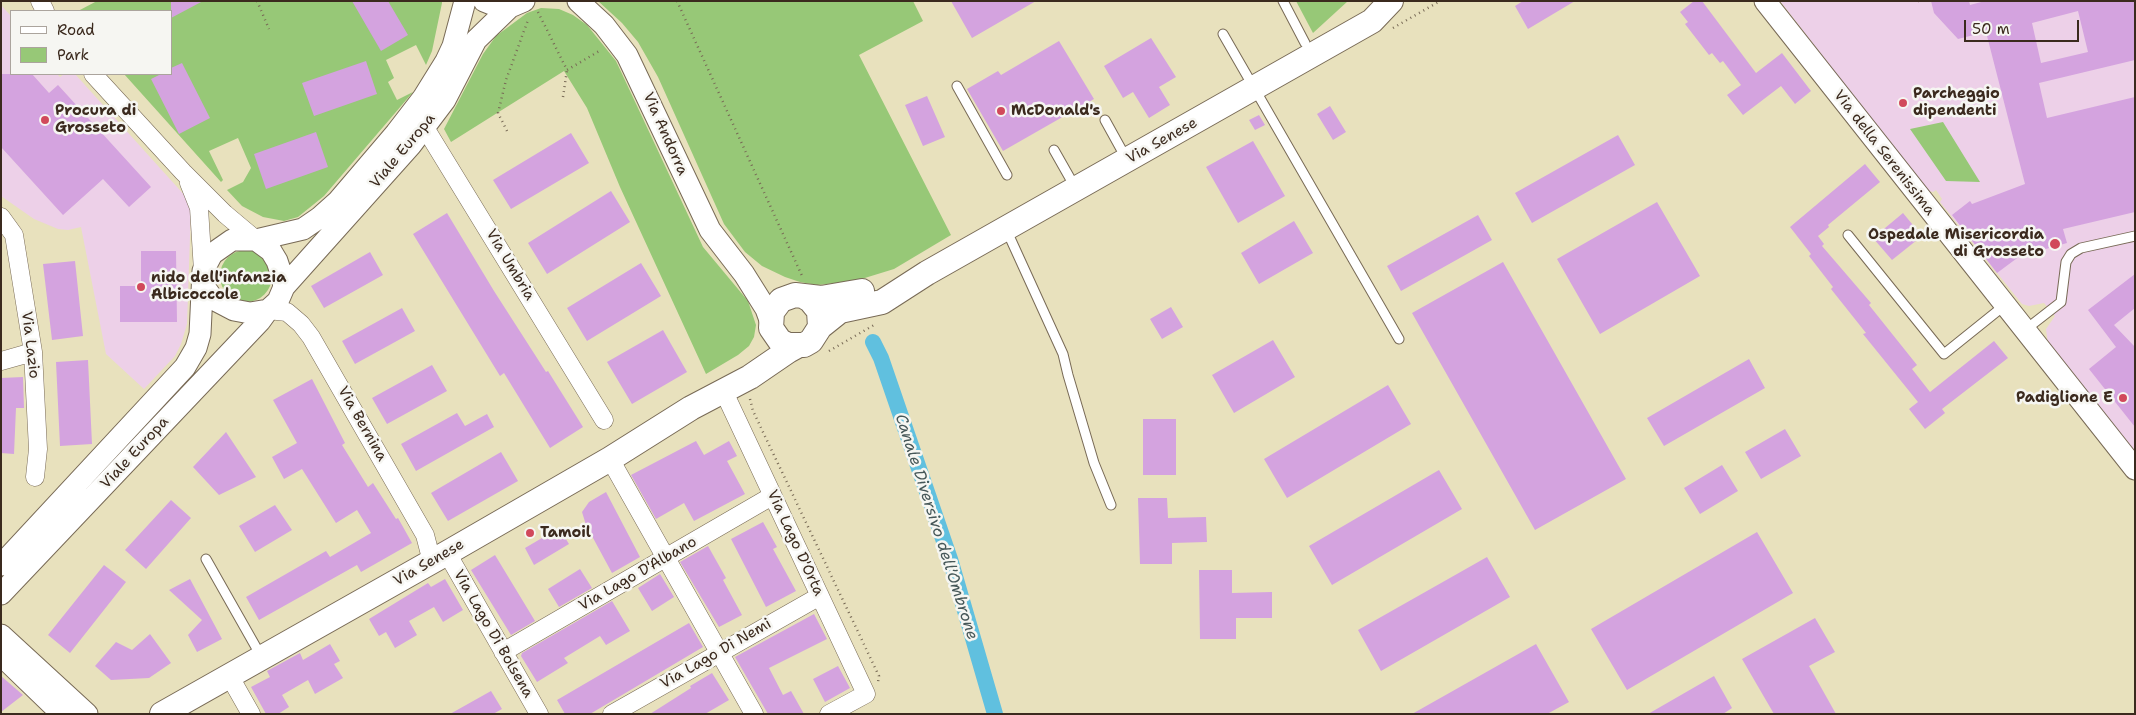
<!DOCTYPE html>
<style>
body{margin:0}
#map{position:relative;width:2136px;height:715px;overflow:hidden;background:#e8e1bd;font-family:"Shantell Sans",sans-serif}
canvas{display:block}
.frame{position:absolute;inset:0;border:2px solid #3b2a1e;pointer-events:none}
.legend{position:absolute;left:10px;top:10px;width:162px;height:65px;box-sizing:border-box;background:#f6f6f2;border:1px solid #aba49d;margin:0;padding:6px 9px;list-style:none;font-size:15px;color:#3b2a1e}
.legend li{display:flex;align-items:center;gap:10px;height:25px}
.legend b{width:25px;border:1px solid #aba49d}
.scale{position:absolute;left:1964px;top:20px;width:115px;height:22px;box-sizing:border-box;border:2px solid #3b2a1e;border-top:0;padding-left:6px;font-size:15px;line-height:18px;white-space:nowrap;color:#3b2a1e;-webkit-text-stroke:4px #f6f6f2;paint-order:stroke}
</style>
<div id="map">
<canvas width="2136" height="715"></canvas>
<div class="frame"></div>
<ul class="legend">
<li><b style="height:6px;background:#fff"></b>Road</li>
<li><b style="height:14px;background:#97c877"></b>Park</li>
</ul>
<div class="scale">50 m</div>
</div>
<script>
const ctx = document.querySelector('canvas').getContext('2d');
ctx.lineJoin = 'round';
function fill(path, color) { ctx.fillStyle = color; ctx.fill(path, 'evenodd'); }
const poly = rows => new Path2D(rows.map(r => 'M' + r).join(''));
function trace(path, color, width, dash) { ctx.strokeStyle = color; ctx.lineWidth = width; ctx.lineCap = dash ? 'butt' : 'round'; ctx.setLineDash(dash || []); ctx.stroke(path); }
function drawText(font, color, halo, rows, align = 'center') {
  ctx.font = font + ' "Shantell Sans",sans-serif'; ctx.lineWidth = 5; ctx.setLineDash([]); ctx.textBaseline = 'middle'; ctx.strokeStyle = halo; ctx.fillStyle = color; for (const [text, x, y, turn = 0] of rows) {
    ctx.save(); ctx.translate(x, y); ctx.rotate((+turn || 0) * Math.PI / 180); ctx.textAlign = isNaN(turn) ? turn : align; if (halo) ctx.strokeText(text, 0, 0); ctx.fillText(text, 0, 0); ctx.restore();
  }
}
const built = poly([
 [1780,1,2135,1,2135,455,2048,344,2046,329,2055,316,2044,303,2029,306,2022,304,1940,202,1942,199,1936,190,1933,192,1926,190],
 [1,5,11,16,11,74,57,74,60,77,64,74,75,74,187,198,191,208,187,324,181,344,175,356,144,389,106,354,81,227,68,230,58,229,34,219,1,196]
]);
const green = poly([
 [97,1,442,1,442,3,432,51,426,65,416,45,386,60,394,78,388,82,397,100,413,92,324,196,298,217,284,221,263,217,242,206,227,190,243,182,251,168,238,138,209,151,223,180,221,182,124,74,171,74,171,11,78,11],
 [598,1,913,1,923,21,859,55,951,235,894,269,855,281,817,285,800,282,785,277,762,266,745,252,724,224,658,77,638,42,622,23],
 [1296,1,1348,1,1313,33],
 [541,8,559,9,573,15,587,25,616,61,703,247,748,301,756,325,754,337,749,346,738,355,706,374,620,187,587,108,564,71,451,142,444,129,483,54,496,36,527,13],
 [1943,122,1980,182,1946,181,1910,129],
 '220 276a26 26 0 1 1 52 0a26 26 0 1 1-52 0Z'
]);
const canal = poly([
 [873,342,881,358,950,559,995,714]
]);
const building = poly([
 [171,1,203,1,171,18],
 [352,1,388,1,408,35,381,51],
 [951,1,1036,1,972,38],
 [1523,1,1575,1,1528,29,1515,6],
 [1694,1,1702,1,1756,73,1782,53,1811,91,1795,104,1781,86,1743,115,1727,95,1741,85,1723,61,1720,63,1712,53,1709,55,1685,24,1688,22,1680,12],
 [1931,1,1969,1,1970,5,1985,1,2135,1,2135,60,2039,83,2047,118,2135,97,2135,212,2063,229,2067,243,2035,252,2028,250,1997,273,1952,215,1970,201,1972,204,2025,184,1986,32,1958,39,1934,13],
 [2078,11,2088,52,2041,63,2032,23],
 [1151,38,1176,77,1159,87,1170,105,1149,118,1133,92,1123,98,1104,66],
 [1059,41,1094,99,1003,151,967,89,998,71,1001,75],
 [366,61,377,94,314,116,302,83],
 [182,63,210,118,179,134,151,79,161,74,171,74,171,68],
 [1,74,32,74,49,93,58,85,151,187,129,207,103,179,63,215,1,147],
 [927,96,945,137,923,146,905,105],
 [1330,106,1346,132,1333,140,1317,114],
 [1259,115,1265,125,1255,130,1249,120],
 [316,132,328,167,266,189,254,154],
 [571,133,589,163,511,209,493,180],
 [1618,135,1635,165,1532,223,1515,193],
 [1253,141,1285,196,1238,223,1206,167],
 [1865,164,1880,182,1828,225,1829,227,1818,236,1824,244,1822,246,1871,303,1869,305,1917,365,1912,369,1930,392,1994,341,2008,358,1942,409,1945,413,1925,429,1909,409,1918,402,1863,334,1866,333,1831,289,1833,287,1809,256,1811,254,1790,227],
 [611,191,630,222,547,274,528,243],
 [1657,202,1700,276,1600,334,1557,259],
 [447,213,494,291,546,372,548,371,583,427,550,448,504,373,500,376,413,234],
 [1903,213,1922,236,1892,260,1873,238],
 [1478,215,1492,240,1401,291,1387,266],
 [1294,221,1313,253,1259,284,1241,253],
 [141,251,176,251,177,322,120,322,120,286,141,286],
 [370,252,383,275,324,308,311,286],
 [75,261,83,336,52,340,43,264],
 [1503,262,1626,479,1535,530,1412,313],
 [641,263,661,296,587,341,567,308],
 [2135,274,2135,308,2114,325,2135,347,2135,427,2089,369,2116,347,2088,310],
 [1171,307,1183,327,1162,339,1150,319],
 [402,308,415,331,355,364,342,341],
 [663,330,687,372,632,404,607,362],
 [1273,340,1295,377,1234,413,1212,375],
 [1749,359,1765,388,1664,446,1647,418],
 [88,360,92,444,60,446,56,362],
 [432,365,447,391,387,424,372,398],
 [23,377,24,408,16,408,14,454,1,453,1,378],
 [312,379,345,443,342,445,368,487,373,483,396,519,398,518,412,543,361,572,357,565,259,620,246,597,326,551,330,557,371,533,357,510,336,523,302,469,284,479,272,457,297,443,273,400],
 [1388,385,1411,424,1287,498,1264,459],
 [457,413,465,426,487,414,494,427,416,471,401,444],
 [1143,419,1176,419,1176,475,1143,475],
 [1785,429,1801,456,1761,479,1745,452],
 [226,432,256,477,219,495,193,467],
 [696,441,704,455,729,441,737,456,727,461,745,494,694,521,684,503,656,519,631,475],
 [501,452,518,481,448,521,431,493],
 [1722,465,1738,491,1700,514,1684,488],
 [1439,470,1462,509,1332,585,1309,546],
 [606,492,640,557,612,573,586,525,582,512,589,502],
 [1138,498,1167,498,1168,518,1206,517,1207,542,1172,543,1172,564,1140,564],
 [171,500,191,518,146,569,125,550],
 [275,505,292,530,255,552,239,526],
 [763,522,777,547,773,549,796,591,766,607,731,539],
 [559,528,569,544,534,565,525,548],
 [1757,532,1793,593,1627,690,1591,629],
 [708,546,726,578,723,580,742,615,719,627,680,562],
 [495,555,535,621,511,635,471,570],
 [1487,557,1510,597,1381,671,1358,630],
 [104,565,126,582,70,653,48,635],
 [580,569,592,588,559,607,548,589],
 [1199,570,1232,570,1232,593,1272,592,1272,618,1236,618,1236,639,1200,639],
 [660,574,674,597,652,611,638,588],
 [190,579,222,639,197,652,188,635,202,620,169,590],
 [445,579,463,610,443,622,434,607,409,621,417,635,395,648,386,632,379,636,369,619,428,583,431,587],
 [612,601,630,631,606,645,600,636,564,658,568,663,537,682,521,656,522,653],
 [814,614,827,639,769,668,783,695,791,691,804,714,768,714,735,657],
 [1815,618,1835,652,1809,666,1836,714,1774,714,1742,659],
 [689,623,703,647,590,714,565,714,557,700],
 [150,634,171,663,149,678,111,680,95,666,116,642,132,650],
 [330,644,340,661,334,664,343,678,315,694,308,680,282,695,289,707,278,714,266,714,251,687,270,677,267,671,300,653,303,660],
 [1536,644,1569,702,1547,714,1412,714],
 [838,666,850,688,825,702,813,679],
 [712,673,729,700,705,714,650,714,691,688,690,686],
 [1,676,23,695,1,712],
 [1714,676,1732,708,1723,714,1648,714],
 [491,691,502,709,493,714,450,714]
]);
const path = poly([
 [257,1,269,29],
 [677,1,803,278],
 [1919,1,1920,5],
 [538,12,567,70,601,50],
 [1393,28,1440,1],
 [563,97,567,70],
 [507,131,498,113,506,80,528,20],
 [829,351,874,325],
 [750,399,753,411,879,676,878,682]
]);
const service = poly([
 [1283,1,1305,43],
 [1223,34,1399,339],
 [957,86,1007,175],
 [1105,120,1126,158],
 [1054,150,1075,187],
 [1006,229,1063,354,1068,375,1094,463,1111,505],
 [1848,235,1944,354,2005,305],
 [2025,330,2061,302,2066,262,2071,254,2081,248,2135,236],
 [206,559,261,656]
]);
const minor = poly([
 [40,1,45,11],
 [93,74,183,172,225,214,256,240],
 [419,118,604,420],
 [189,183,199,208,203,271],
 [1,217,14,235,33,352,38,449,35,477],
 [268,310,287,312,301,324,311,337,425,535,432,562],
 [1,361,33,352],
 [724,392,866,694,829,714],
 [610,459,754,714],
 [447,553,539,714],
 [503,652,772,496],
 [230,677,251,714],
 [612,714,820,596]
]);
const tertiary = poly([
 [484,1,499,7,510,7,524,1],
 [578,1,604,25,627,55,710,230,744,274,766,309,770,320],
 [1765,1,2135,469],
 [256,240,303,229,319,218,338,201,396,133,423,98,446,61,453,46,465,1],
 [284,287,411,145,445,100,476,40,510,7],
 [1,565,185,367,196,348,200,334,203,271,212,254,232,240,256,240,271,251,277,261,282,276,284,287,278,301,268,310,250,313,234,310,213,299,206,289,204,280],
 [1,594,260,321,268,310],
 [1,635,87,714],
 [1,655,62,714]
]);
const secondary = poly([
 [803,296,810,300,819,311,820,327,811,341,804,345,788,345,780,341,771,328,772,312,781,300,795,295,821,298,862,291],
 [820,327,840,311,882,302,927,273,1372,21,1391,1],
 [162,714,447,553,610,459,691,408,750,377,788,351,799,345]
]);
const markers = [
 [1903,103,5,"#d1495b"],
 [1001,111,5,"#d1495b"],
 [45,120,5,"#d1495b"],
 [2055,244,6,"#d1495b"],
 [141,287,5,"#d1495b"],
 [2123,398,5,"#d1495b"],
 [530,533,5,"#d1495b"]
];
const poiNames = [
 ["Parcheggio",1913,94],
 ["dipendenti",1913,111],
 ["Procura di",55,111],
 ["Grosseto",55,128],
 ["McDonald's",1011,111],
 ["Ospedale Misericordia",2044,235,"right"],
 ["di Grosseto",2044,252,"right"],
 ["nido dell'infanzia",151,278],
 ["Albicoccole",151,295],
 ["Padiglione E",2113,398,"right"],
 ["Tamoil",540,533]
];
const streetNames = [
 ["Via Andorra",665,134,66],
 ["Via Senese",1162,141,-29],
 ["Viale Europa",403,151,-50],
 ["Via della Serenissima",1884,153,52],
 ["Via Umbria",510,265,59],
 ["Via Lazio",30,345,83],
 ["Via Bernina",362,424,60],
 ["Viale Europa",135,453,-47],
 ["Via Lago D'Orta",795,543,65],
 ["Via Senese",429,563,-30],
 ["Via Lago D'Albano",638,574,-30],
 ["Via Lago Di Bolsena",493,634,60],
 ["Via Lago Di Nemi",716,654,-30]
];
const waterNames = [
 ["Canale Diversivo dell'Ombrone",936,527,72]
];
fill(built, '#edd0e8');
fill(green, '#97c877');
trace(canal, '#60c0df', 16);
fill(building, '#d4a3df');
trace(service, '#786a56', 11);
trace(minor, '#786a56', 19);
trace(tertiary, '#786a56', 23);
trace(secondary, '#786a56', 26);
trace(path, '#786a56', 2.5, [1, 4]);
trace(service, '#fff', 9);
trace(minor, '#fff', 18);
trace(tertiary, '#fff', 21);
trace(secondary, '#fff', 24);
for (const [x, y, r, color] of markers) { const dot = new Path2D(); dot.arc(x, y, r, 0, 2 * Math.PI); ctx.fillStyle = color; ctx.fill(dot); trace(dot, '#f6f6f2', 2); }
drawText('bold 15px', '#3b2a1e', '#f6f6f2', poiNames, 'left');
drawText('15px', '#3b2a1e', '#f6f6f2', streetNames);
drawText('italic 16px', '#465758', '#f6f6f2', waterNames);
</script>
